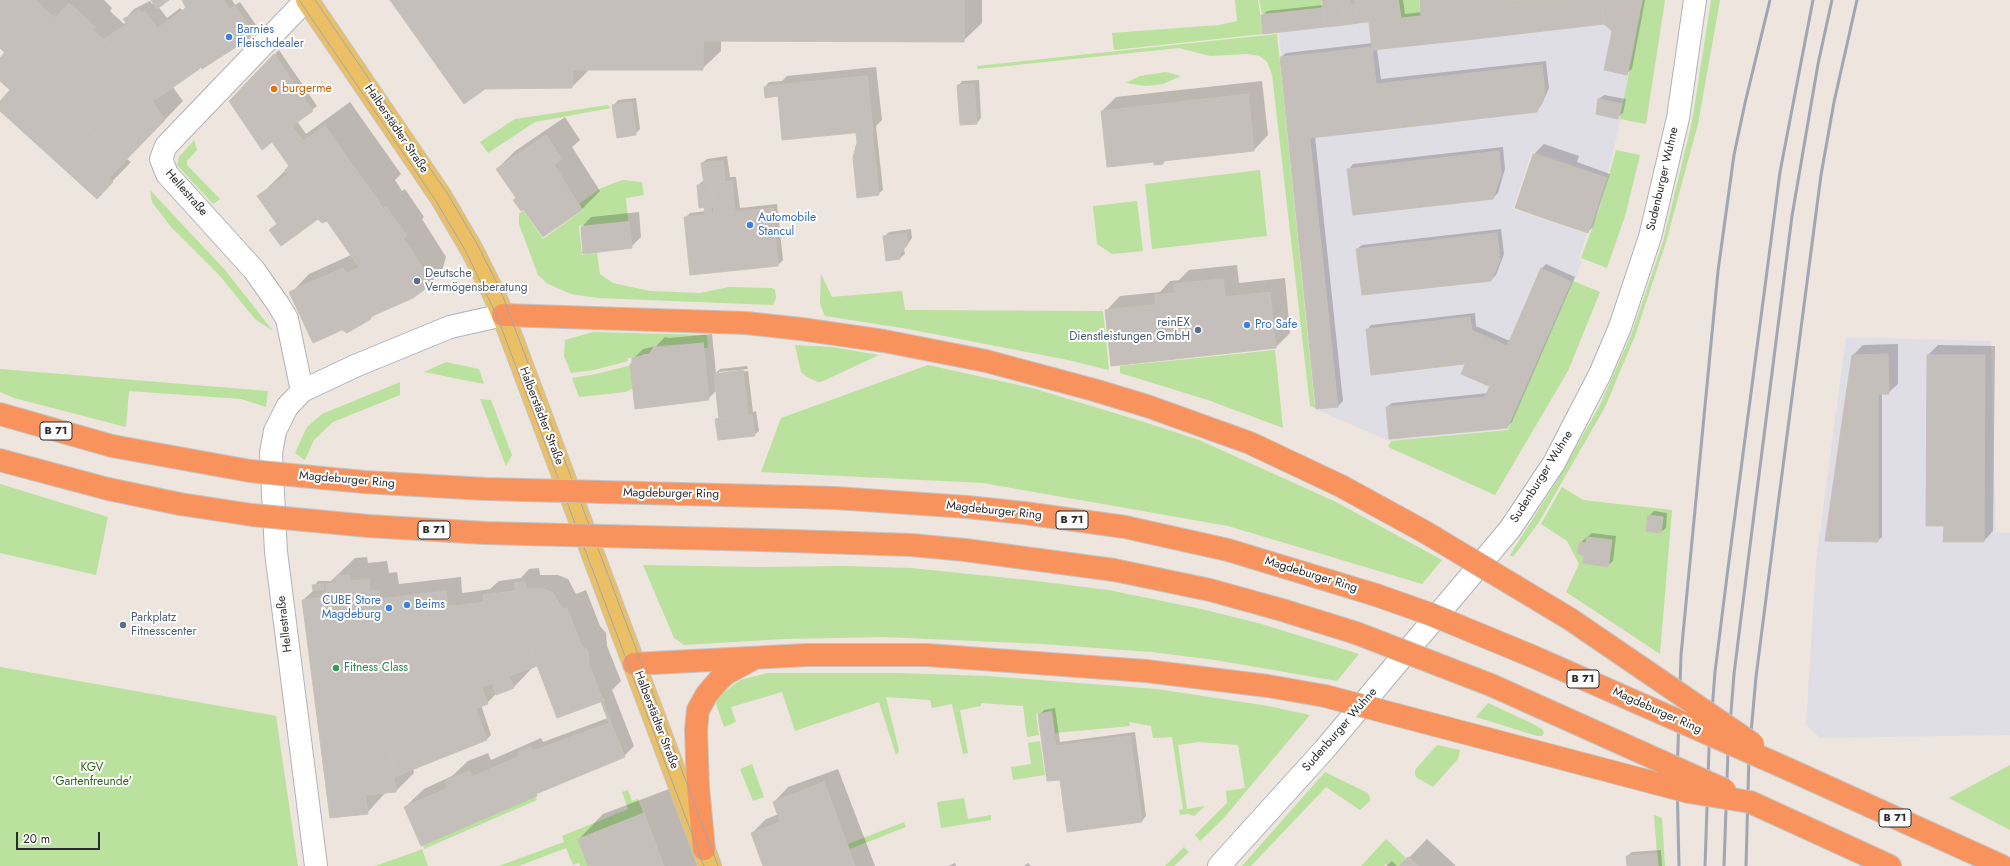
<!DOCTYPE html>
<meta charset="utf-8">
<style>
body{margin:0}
#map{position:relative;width:2010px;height:866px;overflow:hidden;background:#ede5de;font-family:Jost,sans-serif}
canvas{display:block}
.scale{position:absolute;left:16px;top:832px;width:84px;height:18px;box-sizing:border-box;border:2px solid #2b2b2b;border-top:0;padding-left:5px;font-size:12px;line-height:14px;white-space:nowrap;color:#2b2b2b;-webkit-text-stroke:3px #fff;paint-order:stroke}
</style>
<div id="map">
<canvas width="2010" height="866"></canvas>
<div class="scale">20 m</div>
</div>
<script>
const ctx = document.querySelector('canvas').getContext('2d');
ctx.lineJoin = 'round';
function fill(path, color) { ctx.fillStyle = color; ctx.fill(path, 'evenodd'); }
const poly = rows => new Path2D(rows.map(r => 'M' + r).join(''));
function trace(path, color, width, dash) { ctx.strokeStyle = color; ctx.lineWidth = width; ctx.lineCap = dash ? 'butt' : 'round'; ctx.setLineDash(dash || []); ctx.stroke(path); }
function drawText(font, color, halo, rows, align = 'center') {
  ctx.font = font + ' Jost,sans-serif'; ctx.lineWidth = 4; ctx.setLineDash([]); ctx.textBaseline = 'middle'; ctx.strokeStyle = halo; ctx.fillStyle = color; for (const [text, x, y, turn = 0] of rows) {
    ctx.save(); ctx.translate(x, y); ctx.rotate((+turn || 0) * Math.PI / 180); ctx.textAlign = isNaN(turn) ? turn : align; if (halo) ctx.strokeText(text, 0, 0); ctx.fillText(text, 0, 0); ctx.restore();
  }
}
const industrial = poly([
 [1550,0,1645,0,1620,123,1607,177,1532,151,1513,209,1587,234,1579,258,1582,261,1575,280,1509,429,1389,441,1318,410,1279,30],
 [1846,337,1991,341,1996,532,2010,533,2010,735,1820,738,1806,725,1816,562]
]);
const green = poly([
 [1235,0,1258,0,1263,34,1114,50,1112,33,1219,25,1237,21],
 [1259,0,1324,0,1321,1,1322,8,1262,14],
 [1399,0,1419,0,1421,16,1401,18],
 [1643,0,1665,0,1646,124,1620,119],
 [1711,0,1720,0,1698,124,1666,242,1635,336,1605,407,1539,522,1513,557,1510,555,1556,482,1600,405,1631,335,1663,242,1692,122],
 [1277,34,1315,408,1310,406,1272,74,1267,62,1260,56,1247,54,1210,56,1179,48,978,69,977,66],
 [1166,72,1181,76,1163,84,1146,86,1125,83,1140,76],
 [608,105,611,108,535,122,488,153,480,142,515,119],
 [194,140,197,150,187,161,187,165,220,199,213,204,177,165,179,157],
 [1616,150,1640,155,1626,213,1607,268,1581,258,1600,207],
 [1260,170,1267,236,1152,249,1145,184],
 [623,180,642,182,644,195,626,198,628,221,579,226,582,255,597,253,600,274,613,283,650,291,700,293,729,287,772,288,775,290,776,298,773,305,598,298,571,294,548,284,538,275,519,224,519,214,523,210,543,239,583,210,579,204,601,188],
 [150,190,225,270,273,331,255,319,220,276,171,227,152,202],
 [1137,201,1143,251,1112,254,1097,244,1093,206],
 [821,274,832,297,902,291,905,310,1103,311,1109,370,1068,360,908,329,825,316,820,304],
 [1573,281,1600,292,1568,371,1495,495,1388,447,1391,441,1508,430],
 [593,332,707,335,708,348,704,348,703,343,654,346,649,354,643,354,643,357,628,358,628,361,594,370,571,373,564,356,565,340],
 [795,345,832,347,879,355,823,381,818,382,807,377,801,372],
 [1275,350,1283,428,1208,400,1120,373,1120,366],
 [446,362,479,369,484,384,424,372],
 [632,365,634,388,625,392,579,397,572,378,596,374],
 [928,365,1032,388,1144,422,1199,440,1336,502,1442,560,1422,584,1228,526,983,483,761,472,781,418],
 [0,369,268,391,266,407,241,399,129,391,126,427,14,398,0,392],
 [400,382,400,395,333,422,314,440,305,460,295,453,307,427,322,414],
 [480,399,491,400,512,455,506,466],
 [0,484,108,517,96,575,0,553],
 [1562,487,1583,500,1672,510,1660,654,1566,592,1579,564,1567,541,1541,524],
 [643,565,758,567,846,566,911,568,1037,581,1108,590,1197,608,1258,623,1359,654,1337,681,1215,660,1151,652,1043,644,884,637,784,639,684,645,674,638],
 [0,667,276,716,298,866,0,866],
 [768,673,898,673,987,676,1157,689,1268,706,1310,715,1223,819,1200,841,1195,835,1227,803,1226,791,1245,788,1238,745,1199,742,1178,745,1187,809,1205,806,1194,816,1188,814,1180,815,1179,810,1183,809,1172,737,1153,738,1151,726,1129,722,1130,726,1055,733,1052,711,1036,714,1039,735,1027,737,1023,706,981,703,981,706,960,710,968,753,963,754,952,704,932,708,930,700,886,697,899,751,896,755,879,702,795,731,782,692,731,707,736,722,724,727,716,704,719,696,740,680],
 [1488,703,1529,722,1542,729,1544,733,1542,736,1537,736,1476,717],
 [1040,741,1045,775,1013,780,1011,767,1031,764,1028,743],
 [1437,745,1460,750,1458,759,1433,787,1416,777,1415,774,1415,770],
 [752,764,764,797,753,801,740,769],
 [2010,765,2010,830,1949,798],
 [1325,772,1368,793,1370,798,1370,801,1360,810,1326,787,1251,866,1242,866],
 [628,790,632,801,638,799,645,818,593,866,580,866,579,863,573,865,566,848,519,866,499,866,564,842,562,836,628,809,622,792],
 [535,796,537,800,424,849,423,845],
 [964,798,968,819,991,815,991,820,941,828,937,802],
 [1654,815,1662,818,1665,866,1658,866],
 [904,822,906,827,850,849,848,844],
 [1386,839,1406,858,1399,866,1389,866,1386,864,1384,866,1361,866],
 [1184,847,1189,852,1174,866,1165,866],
 [422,849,428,866,375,866,415,852]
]);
const shadow = poly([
 [0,0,104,0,112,8,110,11,124,24,126,22,125,19,134,9,150,1,152,4,154,3,152,0,167,0,158,6,167,18,180,8,182,10,187,7,183,0,232,0,235,5,240,2,256,25,255,32,250,37,202,66,172,86,183,101,127,159,131,162,96,198,0,109,0,102,12,90,0,79,0,59,6,52,0,46],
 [390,0,982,0,982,23,963,41,721,40,721,51,702,69,590,69,572,87],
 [1324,0,1403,0,1405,14,1422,12,1421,0,1645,0,1632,69,1627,73,1613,30,1604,23,1377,49,1381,79,1546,61,1549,88,1541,106,1536,111,1315,136,1343,401,1338,406,1317,408,1281,57,1286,53,1373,43,1370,21,1262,16,1267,11,1323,5],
 [279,50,317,106,297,121,306,134,350,102,401,174,395,180,402,191,405,189,424,217,422,219,446,257,442,271,424,289,375,314,371,318,347,331,291,293,309,274,351,255,327,220,318,218,271,230,278,223,259,196,290,166,272,140,230,101],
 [876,67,882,120,876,126,883,190,878,194,858,142,857,131,779,95,765,87,769,82,782,81,787,76],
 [979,80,981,118,977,123,958,86,962,81],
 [1262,81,1268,135,1254,150,1166,160,1163,163,1155,161,1102,111,1116,97],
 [1604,95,1626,99,1623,113,1618,117,1597,113,1599,99],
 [636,98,640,129,635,134,614,105,618,100],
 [565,117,580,140,572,147,600,191,582,209,543,236,497,169,515,151],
 [1544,144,1579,156,1577,162,1610,174,1593,227,1588,232,1516,207,1534,154],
 [1503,147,1505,169,1498,193,1493,198,1349,169,1353,164],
 [727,156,730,177,736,177,740,208,777,204,783,260,778,265,685,218,690,213,706,211,707,206,698,185,704,180,702,163,707,159],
 [639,212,641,237,631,247,582,227,591,217],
 [911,229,912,238,904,249,905,254,900,258,884,237,889,232],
 [1501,229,1504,254,1496,275,1491,280,1357,249,1362,245],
 [1546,264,1575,277,1512,422,1507,427,1387,407,1392,403,1488,393,1491,385,1462,373,1466,363,1372,374,1367,330,1371,325,1475,313,1476,326,1510,341,1541,269],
 [1237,265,1239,283,1285,278,1290,333,1276,347,1106,311,1120,296,1160,292,1170,281,1179,280,1189,270],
 [712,334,716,373,720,369,747,366,748,369,719,372,719,374,748,371,753,412,756,411,759,431,754,435,716,420,720,416,717,390,708,399,633,362,633,359,643,349,656,346,665,337,669,338],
 [1898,344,1898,384,1888,393,1882,393,1882,537,1877,541,1853,355,1863,345],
 [1938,345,1995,346,1993,531,1984,541,1945,525,1928,355],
 [1654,511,1667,513,1666,528,1661,532,1649,516],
 [1592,533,1616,536,1613,561,1608,565,1585,554,1581,542],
 [367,557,368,563,387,561,389,573,397,572,399,584,461,577,462,593,471,592,490,589,499,581,521,578,529,569,539,568,540,575,558,575,568,579,576,594,586,590,600,626,606,633,607,646,621,681,612,690,634,746,625,755,539,792,536,795,405,807,424,789,452,776,468,761,488,753,491,760,541,738,543,742,608,718,602,702,605,699,558,717,538,664,531,667,532,668,514,687,497,693,487,703,481,705,491,735,487,739,413,768,414,773,396,791,386,792,367,813,303,600,314,590,314,586,318,581,331,581,355,558],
 [1055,708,1060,742,1135,732,1146,816,1142,821,1061,779,1039,715,1044,710],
 [838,769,875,866,764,866,752,833,766,819,779,814,774,802,788,787],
 [669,789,698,866,589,866,579,839,603,814],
 [1427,839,1456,866,1401,866],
 [1661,850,1662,866,1628,866,1627,856,1632,852],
 [1392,861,1397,866,1386,866],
 [955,863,956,866,948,866],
 [1028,863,1031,866,1024,866]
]);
const building = poly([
 [0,0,35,0,55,18,69,3,95,27,93,30,120,55,165,120,124,162,0,48,0,0],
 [151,0,169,0,157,9,151,0],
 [224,0,230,9,235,6,251,30,250,38,202,69,201,67,198,70,166,22,186,8,182,0,224,0],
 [390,0,964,0,964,42,703,41,703,70,573,70,572,88,485,89,464,104,390,0],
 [1322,0,1341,0,1345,25,1325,27,1322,0],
 [1341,0,1350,0,1351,5,1356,5,1358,23,1345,25,1341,0],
 [1355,0,1398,0,1401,18,1358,23,1355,0],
 [1420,0,1481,0,1482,9,1421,16,1420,0],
 [1481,0,1562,0,1482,9,1481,0],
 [1562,0,1601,0,1604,24,1475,39,1471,10,1562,0],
 [1601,0,1642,0,1627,75,1604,70,1612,31,1604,24,1601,0],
 [1323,8,1325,27,1263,34,1261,15,1323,8],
 [139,10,142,13,145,11,157,28,120,55,103,40,127,24,123,19,139,10],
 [1471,10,1475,39,1372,50,1369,22,1471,10],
 [166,22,198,70,153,101,120,55,166,22],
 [1372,47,1381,130,1310,138,1301,55,1372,47],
 [5,52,124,162,109,178,113,182,97,199,0,111,0,101,10,90,0,81,0,58,5,52],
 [274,54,313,111,292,126,303,141,282,156,272,142,262,150,229,101,274,54],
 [1301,55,1338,407,1316,409,1280,57,1301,55],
 [1542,65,1545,94,1537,112,1381,130,1376,84,1542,65],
 [867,76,873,131,782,140,777,85,867,76],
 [974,84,977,124,960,125,957,85,974,84],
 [777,85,778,96,765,98,764,87,777,85],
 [1248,94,1254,151,1163,161,1163,164,1154,165,1154,162,1107,167,1101,111,1248,94],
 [1598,99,1622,104,1618,119,1596,114,1598,99],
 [632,102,636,135,617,138,612,105,632,102],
 [325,126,377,199,333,230,327,221,322,223,318,219,281,246,269,230,277,224,257,196,287,175,285,170,289,166,282,156,325,126],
 [872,131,879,195,857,198,853,158,857,142,856,133,872,131],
 [546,135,562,159,554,165,582,210,543,237,523,209,521,211,513,200,516,198,496,169,546,135],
 [1499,151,1501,174,1493,199,1353,215,1347,169,1499,151],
 [1533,154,1570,166,1552,221,1515,208,1533,154],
 [723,161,725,182,704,184,701,163,723,161],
 [1570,166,1606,178,1588,233,1552,221,1570,166],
 [732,181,733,191,712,193,711,183,732,181],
 [711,183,713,206,699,208,697,185,711,183],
 [733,191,735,212,714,214,712,193,733,191],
 [377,199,383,209,386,207,407,236,403,238,428,276,424,290,413,298,370,317,371,319,347,333,342,330,313,343,289,292,343,268,346,274,359,267,333,230,377,199],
 [704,207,711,207,712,214,705,215,704,207],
 [773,208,778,266,690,275,684,217,773,208],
 [629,222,632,248,583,254,581,227,629,222],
 [1497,233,1500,260,1491,281,1362,295,1356,249,1497,233],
 [906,234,908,244,900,254,900,259,886,261,883,236,906,234],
 [1541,268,1571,282,1507,428,1389,439,1386,407,1485,397,1541,268],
 [1223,279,1225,297,1270,292,1276,348,1111,366,1105,310,1156,305,1155,295,1175,293,1174,284,1223,279],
 [1470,317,1472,331,1478,333,1464,364,1371,375,1366,329,1470,317],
 [1478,333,1507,346,1489,386,1461,374,1478,333],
 [703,343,709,400,635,409,630,364,632,363,632,358,650,354,654,347,659,348,703,343],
 [1888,354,1889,394,1846,395,1852,355,1888,354],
 [1927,355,1985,355,1984,542,1943,542,1944,526,1926,526,1927,355],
 [743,370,748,416,719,419,714,374,743,370],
 [1878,394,1878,542,1825,541,1846,395,1878,394],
 [752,415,755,436,718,440,715,419,752,415],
 [1648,515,1663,517,1661,533,1646,531,1648,515],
 [1587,537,1612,540,1608,567,1583,563,1584,555,1578,554,1578,548,1580,542,1586,543,1587,537],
 [349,575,350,581,369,579,370,591,379,590,383,625,354,629,367,738,389,735,396,792,365,795,368,814,330,818,302,600,327,597,326,584,337,583,336,576,349,575],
 [525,582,526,589,543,589,553,593,563,610,427,662,359,671,354,629,383,625,380,599,446,591,448,606,456,606,484,602,483,595,515,591,514,583,525,582],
 [323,584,324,589,313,591,312,585,323,584],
 [567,608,581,644,588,651,589,665,603,701,557,718,522,626,567,608],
 [522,626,537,666,509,676,514,688,496,695,492,683,481,687,488,704,448,718,427,662,522,626],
 [427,662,448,718,475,708,487,740,394,777,389,735,367,738,359,671,427,662],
 [602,701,625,757,536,794,518,752,531,747,533,751,609,723,601,702,602,701],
 [1051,712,1056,746,1130,736,1142,822,1067,832,1060,780,1047,781,1038,714,1051,712],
 [518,757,520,757,537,796,421,846,404,807,448,788,445,782,448,780,470,771,472,777,518,757],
 [824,782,855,866,763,866,751,833,780,822,773,802,824,782],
 [644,813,664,866,588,866,578,839,644,813],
 [1657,854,1658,866,1627,866,1626,856,1657,854],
 [1408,857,1411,859,1418,866,1399,866,1408,857]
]);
const minor = poly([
 [302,391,287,319,278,304,254,270,167,174,161,159,166,146,306,0],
 [316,866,276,552,271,453,275,431,287,407,302,391,355,366,450,327,503,315],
 [1219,866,1324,750,1510,529,1554,463,1600,374,1620,327,1650,237,1678,118,1695,0]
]);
const major = poly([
 [307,0,441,197,472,250,492,290,503,315,710,866]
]);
const highway = poly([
 [503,315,746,323,801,329,884,341,986,361,1094,390,1147,406,1250,443,1341,486,1425,532],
 [0,414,112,446],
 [0,460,108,489],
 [760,496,835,498,967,507,1024,513,1125,527,1228,550,1376,595],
 [762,540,911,545,965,550,1114,570,1210,590,1282,610,1356,633],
 [634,664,807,655,927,655,1146,671,1268,686,1325,696],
 [1788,769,2002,866],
 [1750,802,1890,866],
 [704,849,698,787,696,730,698,710,707,694,719,680,727,673,751,660]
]);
const tram = poly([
 [299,0,436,201,465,250,497,316,704,866],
 [315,0,447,193,476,242,500,289,718,866]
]);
const rail = poly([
 [1679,866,1677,777,1681,655,1718,271,1734,155,1745,103,1770,0],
 [1705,866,1709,749,1715,672,1727,576,1780,172,1813,0],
 [1724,866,1728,751,1734,674,1753,522,1792,216,1818,64,1832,0],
 [1746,866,1749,755,1756,677,1776,520,1821,175,1834,102,1857,0]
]);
const highwayBridge = poly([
 [112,446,250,471,364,482,485,489,760,496],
 [108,489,180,504,252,515,368,526,485,533,762,540],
 [1425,532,1570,619,1753,744],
 [1376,595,1430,614,1534,657,1788,769],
 [1356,633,1491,685,1725,790],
 [1325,696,1689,792,1750,802]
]);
const markers = [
 [229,37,4,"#3f7fe0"],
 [274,89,4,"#e8710a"],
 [750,225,4,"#3f7fe0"],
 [417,281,4,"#5c6f8a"],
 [1247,325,4,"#3f7fe0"],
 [1198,330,4,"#5c6f8a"],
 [407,605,4,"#3f7fe0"],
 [389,608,4,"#3f7fe0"],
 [123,625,4,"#5c6f8a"],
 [336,668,4,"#2e9e5b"]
];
const shields = [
 [56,431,32],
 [1072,520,32],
 [434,530,32],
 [1583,679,32],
 [1895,818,32]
];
const shieldNames = [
 ["B 71",56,431],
 ["B 71",1072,520],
 ["B 71",434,530],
 ["B 71",1583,679],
 ["B 71",1895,818]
];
const shopNames = [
 ["Barnies",237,30],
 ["Fleischdealer",237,44],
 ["Automobile",758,218],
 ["Stancul",758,232],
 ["Pro Safe",1255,325],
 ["CUBE Store",381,601,"right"],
 ["Magdeburg",381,615,"right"],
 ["Beims",415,605]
];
const foodNames = [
 ["burgerme",282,89]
];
const streetNames = [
 ["Halberstädter Straße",396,129,56],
 ["Sudenburger Wuhne",1663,179,-77],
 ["Hellestraße",186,193,49],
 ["Halberstädter Straße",541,416,69],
 ["Sudenburger Wuhne",1542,477,-58],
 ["Magdeburger Ring",347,480,5],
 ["Magdeburger Ring",671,494,1],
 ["Magdeburger Ring",994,511,6],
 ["Magdeburger Ring",1311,575,17],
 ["Hellestraße",285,624,-97],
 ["Magdeburger Ring",1657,711,24],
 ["Halberstädter Straße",656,720,69],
 ["Sudenburger Wuhne",1340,730,-49]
];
const serviceNames = [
 ["Deutsche",425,274],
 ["Vermögensberatung",425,288],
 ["reinEX",1190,323,"right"],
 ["Dienstleistungen GmbH",1190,337,"right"],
 ["Parkplatz",131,618],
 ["Fitnesscenter",131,632]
];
const leisureNames = [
 ["Fitness Class",344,668]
];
const parkNames = [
 ["KGV",92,768],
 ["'Gartenfreunde'",92,782]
];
fill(industrial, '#e0dee5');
fill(green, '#bae19d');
fill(shadow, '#0003');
fill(building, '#c5bfbb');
trace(building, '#c8c1b8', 1);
trace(minor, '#afb2bb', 24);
trace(major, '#c4c4c4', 24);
trace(highway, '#c4c4c4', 24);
trace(minor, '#fff', 22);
trace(major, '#ebc064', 22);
trace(highway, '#f8935e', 22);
trace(tram, '#a1a6b5', 1);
trace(rail, '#a1a6b5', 3);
trace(highwayBridge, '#c4c4c4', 24, []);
trace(highwayBridge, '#f8935e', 22);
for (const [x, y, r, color] of markers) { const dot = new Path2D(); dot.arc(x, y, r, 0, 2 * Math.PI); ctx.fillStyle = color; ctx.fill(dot); trace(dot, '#fff', 1.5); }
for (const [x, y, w] of shields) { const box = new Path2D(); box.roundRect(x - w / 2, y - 9, w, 18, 3); ctx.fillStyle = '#fff'; ctx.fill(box); trace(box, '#2b2b2b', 1); }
drawText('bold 11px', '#2b2b2b', null, shieldNames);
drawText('12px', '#366cbe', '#fff', shopNames, 'left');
drawText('12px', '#c56008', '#fff', foodNames, 'left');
drawText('12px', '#2b2b2b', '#fff', streetNames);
drawText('12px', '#4e5e75', '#fff', serviceNames, 'left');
drawText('12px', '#27864d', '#fff', leisureNames, 'left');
drawText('12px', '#33661d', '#fff', parkNames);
</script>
